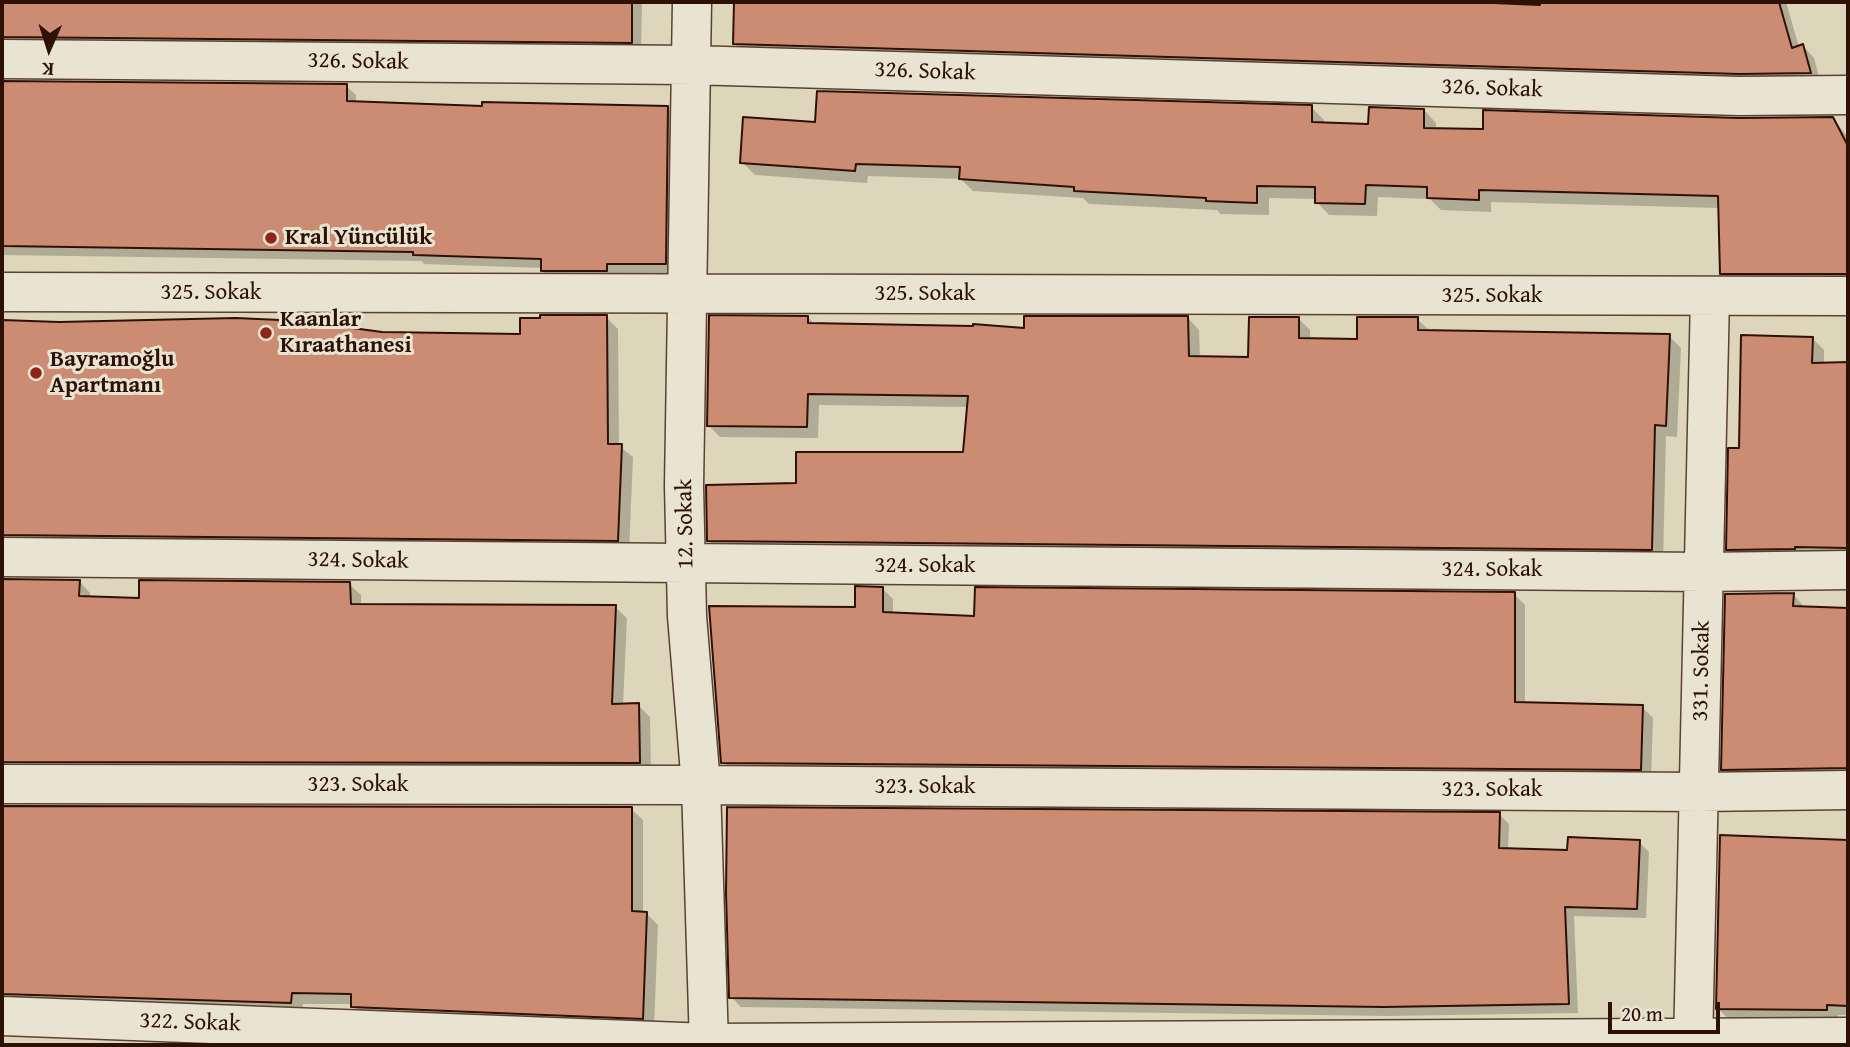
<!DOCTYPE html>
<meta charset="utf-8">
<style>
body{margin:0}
#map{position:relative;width:1850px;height:1047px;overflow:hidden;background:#ddd6ba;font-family:"Gentium Book Plus",serif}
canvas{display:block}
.frame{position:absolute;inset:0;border:4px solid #2f1103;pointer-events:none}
.north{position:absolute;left:14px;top:14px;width:70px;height:70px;-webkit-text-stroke:5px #e9e4d2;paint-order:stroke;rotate:183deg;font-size:19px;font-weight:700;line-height:28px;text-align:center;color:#2f1103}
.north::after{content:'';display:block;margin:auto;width:24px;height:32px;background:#2f1103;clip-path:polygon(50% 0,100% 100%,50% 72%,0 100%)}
.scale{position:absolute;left:1608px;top:1002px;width:112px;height:32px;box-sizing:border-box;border:4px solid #2f1103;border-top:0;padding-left:9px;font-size:21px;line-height:24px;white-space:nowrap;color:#2f1103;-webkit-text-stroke:5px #e9e4d2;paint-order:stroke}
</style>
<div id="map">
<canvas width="1850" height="1047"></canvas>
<div class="frame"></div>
<div class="north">K</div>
<div class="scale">20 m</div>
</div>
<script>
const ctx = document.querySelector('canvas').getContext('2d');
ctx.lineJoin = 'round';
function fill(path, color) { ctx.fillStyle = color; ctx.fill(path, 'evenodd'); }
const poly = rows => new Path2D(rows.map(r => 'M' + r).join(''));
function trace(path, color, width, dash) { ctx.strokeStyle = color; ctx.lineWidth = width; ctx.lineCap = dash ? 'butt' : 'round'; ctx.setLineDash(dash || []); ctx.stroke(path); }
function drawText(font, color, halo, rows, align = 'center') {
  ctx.font = font + ' "Gentium Book Plus",serif'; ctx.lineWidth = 6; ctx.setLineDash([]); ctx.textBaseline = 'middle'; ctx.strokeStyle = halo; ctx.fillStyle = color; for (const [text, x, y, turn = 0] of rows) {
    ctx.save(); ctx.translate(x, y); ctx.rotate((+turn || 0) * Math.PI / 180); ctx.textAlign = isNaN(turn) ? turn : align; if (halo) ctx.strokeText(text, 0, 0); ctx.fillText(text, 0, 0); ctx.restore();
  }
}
const shadow = poly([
 [2,2,642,2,641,52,2,49],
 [736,2,1786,2,1799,47,1803,46,1814,58,1821,84,746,55,735,44],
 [2,83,346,86,356,95,356,103,484,108,668,108,677,117,675,273,616,273,616,280,552,280,543,271,543,268,424,264,422,261,2,255],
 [1311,107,1324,120,1324,124,1370,126,1424,110,1436,123,1436,130,1484,131,1739,120,1833,119,1848,137,1848,287,1735,286,1722,273,1720,208,1491,202,1491,212,1441,210,1430,199,1378,197,1377,216,1329,215,1317,202,1317,199,1269,198,1269,215,1220,214,1217,210,1089,204,1083,198,973,191,961,179,868,176,867,183,755,175,742,162,816,124],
 [344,316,356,330,382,334,521,336,606,317,618,329,619,446,633,457,629,551,2,551,2,323,304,323],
 [808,317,815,325,1025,330,1188,318,1199,330,1200,358,1250,359,1298,318,1310,330,1310,340,1359,341,1417,319,1429,330,1669,336,1681,348,1677,437,1666,436,1663,561,721,552,709,541,798,485,965,454,969,407,819,405,818,438,720,437,709,426],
 [1812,338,1824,350,1824,365,1848,364,1848,559,1740,561,1728,549,1741,450],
 [2,581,79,581,90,593,90,598,141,599,349,584,361,595,361,605,615,607,627,618,623,705,638,705,650,717,651,774,2,778],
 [882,588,893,599,893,614,975,617,1514,594,1525,605,1525,704,1642,707,1653,718,1651,780,734,773,723,762,857,609],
 [1793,594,1805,608,1848,610,1848,779,1735,781,1723,769],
 [2,808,631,809,643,820,643,913,647,914,658,925,654,1029,364,1018,352,1004,303,1004,302,1014,2,1010],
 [1499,814,1509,824,1508,850,1569,852,1639,842,1649,852,1646,918,1574,916,1578,1013,1388,1016,741,1007,731,997],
 [1721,837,1848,841,1848,1015,1838,1015,1838,1021,1729,1019,1717,1008]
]);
const building = poly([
 [2,2,632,2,632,43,2,37,2,2],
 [734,2,1470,2,1540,5,1540,2,1779,2,1792,48,1803,44,1811,73,1739,74,733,44,734,2],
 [2,81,347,84,347,101,482,106,482,102,668,106,666,264,607,264,607,271,541,271,541,259,413,255,413,252,2,246,2,81],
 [817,91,1312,105,1312,122,1368,124,1369,107,1424,109,1424,128,1483,129,1483,110,1739,118,1833,117,1848,146,1848,274,1720,274,1718,196,1479,190,1479,200,1427,198,1427,187,1366,185,1365,204,1315,203,1315,187,1257,186,1257,203,1206,201,1206,198,1074,191,1074,187,959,179,960,167,856,164,855,171,740,163,743,117,815,122,817,91],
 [302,315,345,315,345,327,382,332,520,334,520,318,540,318,540,315,607,315,608,444,622,444,618,541,2,535,2,320,59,322,236,318,302,321,302,315],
 [709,315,808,316,808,323,973,326,973,324,1024,328,1024,316,1188,316,1189,356,1248,357,1249,317,1299,317,1299,338,1357,339,1357,317,1418,317,1418,330,1670,334,1666,426,1655,425,1652,550,707,541,706,485,796,483,796,452,963,452,968,396,808,394,807,427,707,426,709,315],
 [1741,335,1813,337,1812,363,1848,362,1848,548,1795,547,1795,549,1726,550,1728,448,1739,448,1741,335],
 [2,579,80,580,79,596,139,598,139,580,350,582,351,604,616,605,612,704,639,703,640,763,2,762,2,579],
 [855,586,883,587,883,612,974,616,975,587,1515,592,1515,702,1643,705,1641,770,721,763,709,606,855,607,855,586],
 [1794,593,1793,606,1848,608,1848,768,1721,770,1725,594,1794,593],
 [2,806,632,807,632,911,647,912,643,1019,351,1007,351,994,292,993,291,1003,2,994,2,806],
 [727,807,1500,812,1499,848,1567,850,1568,837,1640,840,1637,909,1565,907,1569,1004,1383,1007,729,998,726,893,727,807],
 [1720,835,1848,840,1848,1006,1827,1005,1827,1010,1716,1009,1720,835]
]);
const minor = poly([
 [692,2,684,486,687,616,701,785,709,1045],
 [2,59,691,65,1739,96,1848,95],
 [2,292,1848,296],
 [2,557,1704,572,1848,570],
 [2,784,701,785,1699,792,1848,790],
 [2,1016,709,1043,1848,1037],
 [1693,1045,1710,296]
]);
const markers = [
 [271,238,7,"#8f2418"],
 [266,333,7,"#8f2418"],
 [36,373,7,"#8f2418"]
];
const streetNames = [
 ["326. Sokak",358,62,1],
 ["326. Sokak",925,72,2],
 ["326. Sokak",1492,89,2],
 ["325. Sokak",211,293],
 ["325. Sokak",925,294],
 ["325. Sokak",1492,296],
 ["12. Sokak",686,524,-91],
 ["324. Sokak",358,561,1],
 ["324. Sokak",925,566],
 ["324. Sokak",1492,570],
 ["331. Sokak",1702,671,-89],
 ["323. Sokak",358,785],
 ["323. Sokak",925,787],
 ["323. Sokak",1492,790],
 ["322. Sokak",190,1023,2]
];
const poiNames = [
 ["Kral Yüncülük",285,238],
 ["Kaanlar",280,320],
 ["Kıraathanesi",280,346],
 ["Bayramoğlu",50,360],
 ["Apartmanı",50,386]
];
fill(shadow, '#0003');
fill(building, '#cc8c73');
trace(building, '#2f1103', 2);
trace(minor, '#5a4231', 41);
trace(minor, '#e9e4d2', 38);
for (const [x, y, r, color] of markers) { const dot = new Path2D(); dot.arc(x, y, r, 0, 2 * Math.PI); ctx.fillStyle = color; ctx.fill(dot); trace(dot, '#e9e4d2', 2.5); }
drawText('23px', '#2f1103', '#e9e4d2', streetNames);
drawText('bold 23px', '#2f1103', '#e9e4d2', poiNames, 'left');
</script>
